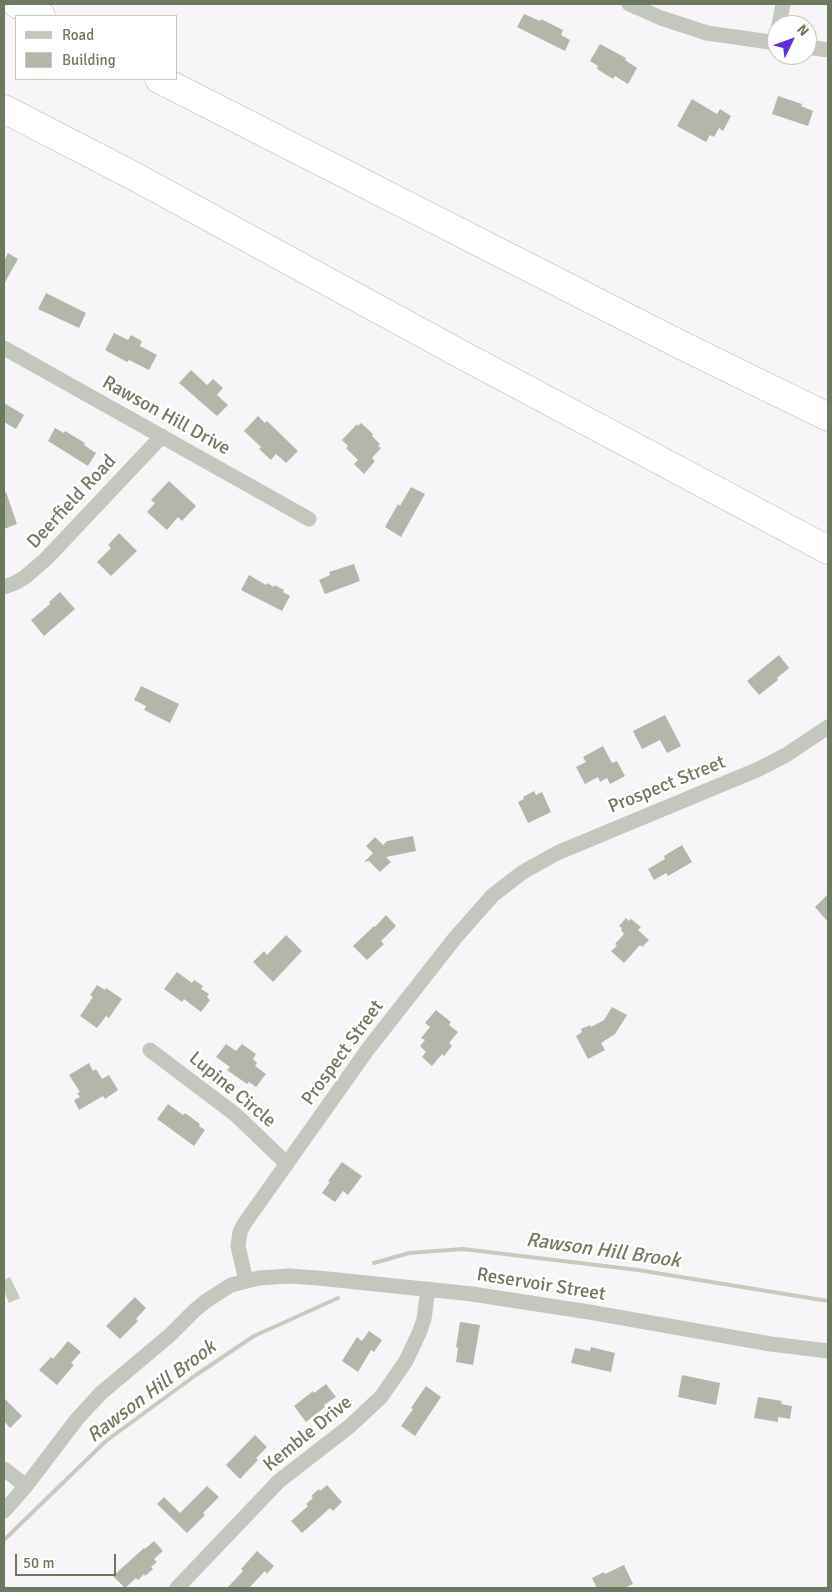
<!DOCTYPE html>
<style>
body{margin:0}
#map{position:relative;width:832px;height:1592px;overflow:hidden;background:#f8f5f8;font-family:Signika,sans-serif}
canvas{display:block}
.frame{position:absolute;inset:0;border:5px solid #6d795f;pointer-events:none}
.legend{position:absolute;left:15px;top:15px;width:162px;height:65px;box-sizing:border-box;background:#fff;border:1px solid #c5c9bf;margin:0;padding:6px 9px;list-style:none;font-size:15px;color:#6d795f}
.legend li{display:flex;align-items:center;gap:10px;height:25px}
.legend b{width:25px;border:1px solid #c5c9bf}
.north{position:absolute;left:767px;top:15px;width:50px;height:50px;box-sizing:border-box;background:#fff;border:1px solid #c5c9bf;border-radius:50%;rotate:48deg;font-size:14px;font-weight:700;line-height:20px;text-align:center;color:#6d795f}
.north::after{content:'';display:block;margin:auto;width:18px;height:22px;background:#5d2edf;clip-path:polygon(50% 0,100% 100%,50% 72%,0 100%)}
.scale{position:absolute;left:15px;top:1554px;width:101px;height:22px;box-sizing:border-box;border:2px solid #6d795f;border-top:0;padding-left:6px;font-size:15px;line-height:18px;white-space:nowrap;color:#6d795f;-webkit-text-stroke:4px #fff;paint-order:stroke}
</style>
<div id="map">
<canvas width="832" height="1592"></canvas>
<div class="frame"></div>
<ul class="legend">
<li><b style="height:6px;background:#c3c7be"></b>Road</li>
<li><b style="height:14px;background:#b2b7aa"></b>Building</li>
</ul>
<div class="north">N</div>
<div class="scale">50 m</div>
</div>
<script>
const ctx = document.querySelector('canvas').getContext('2d');
ctx.lineJoin = 'round';
function fill(path, color) { ctx.fillStyle = color; ctx.fill(path, 'evenodd'); }
const poly = rows => new Path2D(rows.map(r => 'M' + r).join(''));
function trace(path, color, width, dash) { ctx.strokeStyle = color; ctx.lineWidth = width; ctx.lineCap = dash ? 'butt' : 'round'; ctx.setLineDash(dash || []); ctx.stroke(path); }
function drawText(font, color, halo, rows, align = 'center') {
  ctx.font = font + ' Signika,sans-serif'; ctx.lineWidth = 5; ctx.setLineDash([]); ctx.textBaseline = 'middle'; ctx.strokeStyle = halo; ctx.fillStyle = color; for (const [text, x, y, turn = 0] of rows) {
    ctx.save(); ctx.translate(x, y); ctx.rotate((+turn || 0) * Math.PI / 180); ctx.textAlign = isNaN(turn) ? turn : align; if (halo) ctx.strokeText(text, 0, 0); ctx.fillText(text, 0, 0); ctx.restore();
  }
}
const water = poly([
 [10,1277,20,1298,9,1303,4,1291,4,1280]
]);
const stream = poly([
 [374,1263,409,1253,463,1249,638,1270,828,1301],
 [4,1540,106,1441,196,1375,254,1336,338,1298]
]);
const building = poly([
 [524,14,540,21,541,19,563,30,561,35,570,40,565,51,517,27],
 [600,44,626,58,625,60,637,68,628,84,615,76,613,79,597,69,598,66,590,61],
 [778,96,802,104,801,106,813,111,808,126,772,114],
 [692,99,717,114,720,109,731,116,723,131,719,128,714,137,710,135,706,142,677,126],
 [8,253,18,259,4,284,4,261],
 [46,293,86,313,79,328,38,309],
 [114,333,128,340,131,335,142,341,140,346,157,355,149,370,129,360,127,362,105,350],
 [191,370,207,385,213,379,223,388,217,395,228,405,217,416,179,383],
 [4,403,24,415,16,429,4,422],
 [258,416,265,423,267,421,298,451,286,463,276,454,271,460,259,449,261,447,244,431],
 [361,423,373,434,372,436,380,444,378,446,381,448,372,458,375,461,364,474,354,464,358,460,346,448,348,446,342,440,357,424,358,426],
 [55,428,64,433,65,431,85,443,84,445,96,453,88,466,48,441],
 [169,481,196,506,182,521,178,517,167,530,147,512,155,503,151,500],
 [411,487,425,494,401,537,385,527,398,504,400,506],
 [4,492,6,492,17,524,4,529],
 [119,533,137,551,111,576,97,562,111,548,108,545],
 [354,564,360,581,325,594,319,580,330,575,329,572],
 [249,575,266,585,267,583,274,587,275,585,284,590,283,592,290,596,282,611,241,590],
 [60,592,75,609,44,636,31,620,50,604,49,602],
 [779,655,789,668,777,678,778,680,759,695,747,681],
 [141,686,179,704,170,723,144,710,146,706,134,700],
 [665,715,681,746,667,753,660,740,642,749,633,731],
 [603,746,612,763,617,761,625,776,610,784,607,778,600,782,598,777,585,784,576,767,586,762,583,757],
 [534,791,536,795,542,792,551,812,528,823,518,802,524,799,523,797],
 [413,836,416,851,386,857,391,862,380,872,369,861,364,862,373,853,366,846,375,837,383,845,387,841],
 [682,845,692,862,668,876,666,873,654,880,648,869,665,859,664,856],
 [828,894,828,922,815,907],
 [386,915,396,926,381,941,384,944,367,960,353,946,374,926,375,927],
 [626,918,629,921,631,919,641,927,638,930,649,940,642,947,640,945,624,963,611,951,617,946,615,944,624,934,621,930,622,928,619,926],
 [286,935,302,951,273,982,253,962,264,951,267,955],
 [177,972,192,983,194,980,203,986,201,989,209,994,207,997,210,1000,201,1012,184,999,182,1002,164,989],
 [97,985,105,990,106,988,122,999,109,1018,106,1016,97,1028,80,1016,93,997,90,995],
 [612,1007,627,1015,615,1034,601,1043,605,1050,588,1059,576,1036,582,1032,581,1029,590,1025,591,1027,604,1020],
 [436,1010,451,1022,449,1025,458,1032,449,1043,452,1046,444,1056,442,1054,432,1066,422,1057,426,1052,420,1046,425,1040,421,1038,430,1027,425,1023],
 [226,1044,236,1051,242,1044,256,1054,253,1059,257,1063,255,1066,266,1074,256,1087,249,1082,247,1084,227,1070,230,1067,216,1057],
 [89,1063,93,1071,96,1069,102,1079,109,1075,118,1090,105,1099,103,1096,79,1110,74,1100,80,1097,77,1093,80,1092,69,1075],
 [168,1104,183,1115,185,1113,200,1124,199,1126,205,1130,194,1146,157,1119],
 [342,1162,362,1176,348,1195,343,1191,335,1202,322,1193,330,1182,328,1181],
 [135,1297,146,1308,136,1319,138,1321,120,1339,106,1326],
 [460,1322,480,1325,473,1365,456,1362,458,1348,456,1347],
 [369,1331,382,1340,374,1352,371,1350,358,1372,342,1361,357,1337,362,1341],
 [68,1341,81,1352,71,1363,74,1365,57,1385,39,1370,51,1357,53,1359],
 [591,1347,615,1353,611,1372,571,1363,575,1348,590,1351],
 [682,1375,720,1383,716,1405,678,1397],
 [326,1384,336,1397,324,1405,325,1407,306,1422,294,1406,313,1391,314,1393],
 [426,1386,441,1397,415,1436,401,1426,413,1409,411,1408],
 [758,1397,782,1401,781,1404,792,1406,790,1419,778,1417,778,1422,754,1418],
 [4,1398,22,1416,10,1428,4,1421],
 [255,1435,267,1447,256,1458,258,1460,240,1479,226,1465],
 [327,1485,342,1502,333,1511,330,1508,302,1533,291,1521,308,1506,306,1504,313,1498,311,1496,319,1489,320,1491],
 [207,1486,219,1497,203,1513,205,1515,187,1533,157,1504,164,1497,180,1513],
 [154,1541,163,1551,154,1559,157,1562,151,1567,153,1569,145,1576,144,1574,138,1580,136,1578,125,1588,113,1576,144,1548,145,1549],
 [257,1551,274,1566,267,1574,265,1571,249,1588,227,1588,243,1571,241,1569],
 [624,1565,633,1584,624,1588,597,1588,592,1578,604,1572,605,1574]
]);
const minor = poly([
 [629,4,661,18,707,33,777,43],
 [779,25,783,4],
 [807,47,828,50],
 [4,348,309,519],
 [4,587,15,583,25,577,46,559,162,436],
 [150,1050,236,1115,287,1164],
 [246,1281,238,1246,240,1232,244,1224,368,1049,455,938,493,895,523,872,557,853,759,769,786,755,828,727],
 [4,1469,26,1486],
 [4,1511,26,1486,77,1419,101,1393,170,1335,195,1310,206,1301,231,1285,259,1278,289,1276,318,1278,472,1294,589,1312,771,1344,828,1351],
 [177,1588,279,1481,350,1426,381,1397,406,1361,420,1331,424,1319,428,1289]
]);
const motorway = poly([
 [17,4,41,16],
 [159,79,681,345,828,417],
 [4,109,132,175,455,351,828,550]
]);
const streetNames = [
 ["Rawson Hill Drive",166,416,29],
 ["Deerfield Road",72,502,-47],
 ["Prospect Street",667,785,-22],
 ["Prospect Street",343,1053,-54],
 ["Lupine Circle",232,1090,40],
 ["Reservoir Street",541,1285,9],
 ["Kemble Drive",308,1434,-39]
];
const waterNames = [
 ["Rawson Hill Brook",603,1251,8],
 ["Rawson Hill Brook",152,1392,-37]
];
fill(water, '#c7cbbd');
trace(stream, '#c7cbbd', 4);
fill(building, '#b2b7aa');
trace(motorway, '#b4b8b0', 29);
trace(minor, '#c3c7be', 15);
trace(motorway, '#fff', 28);
drawText('19px', '#6d795f', '#fff', streetNames);
drawText('italic 20px', '#727a5e', '#fff', waterNames);
</script>
